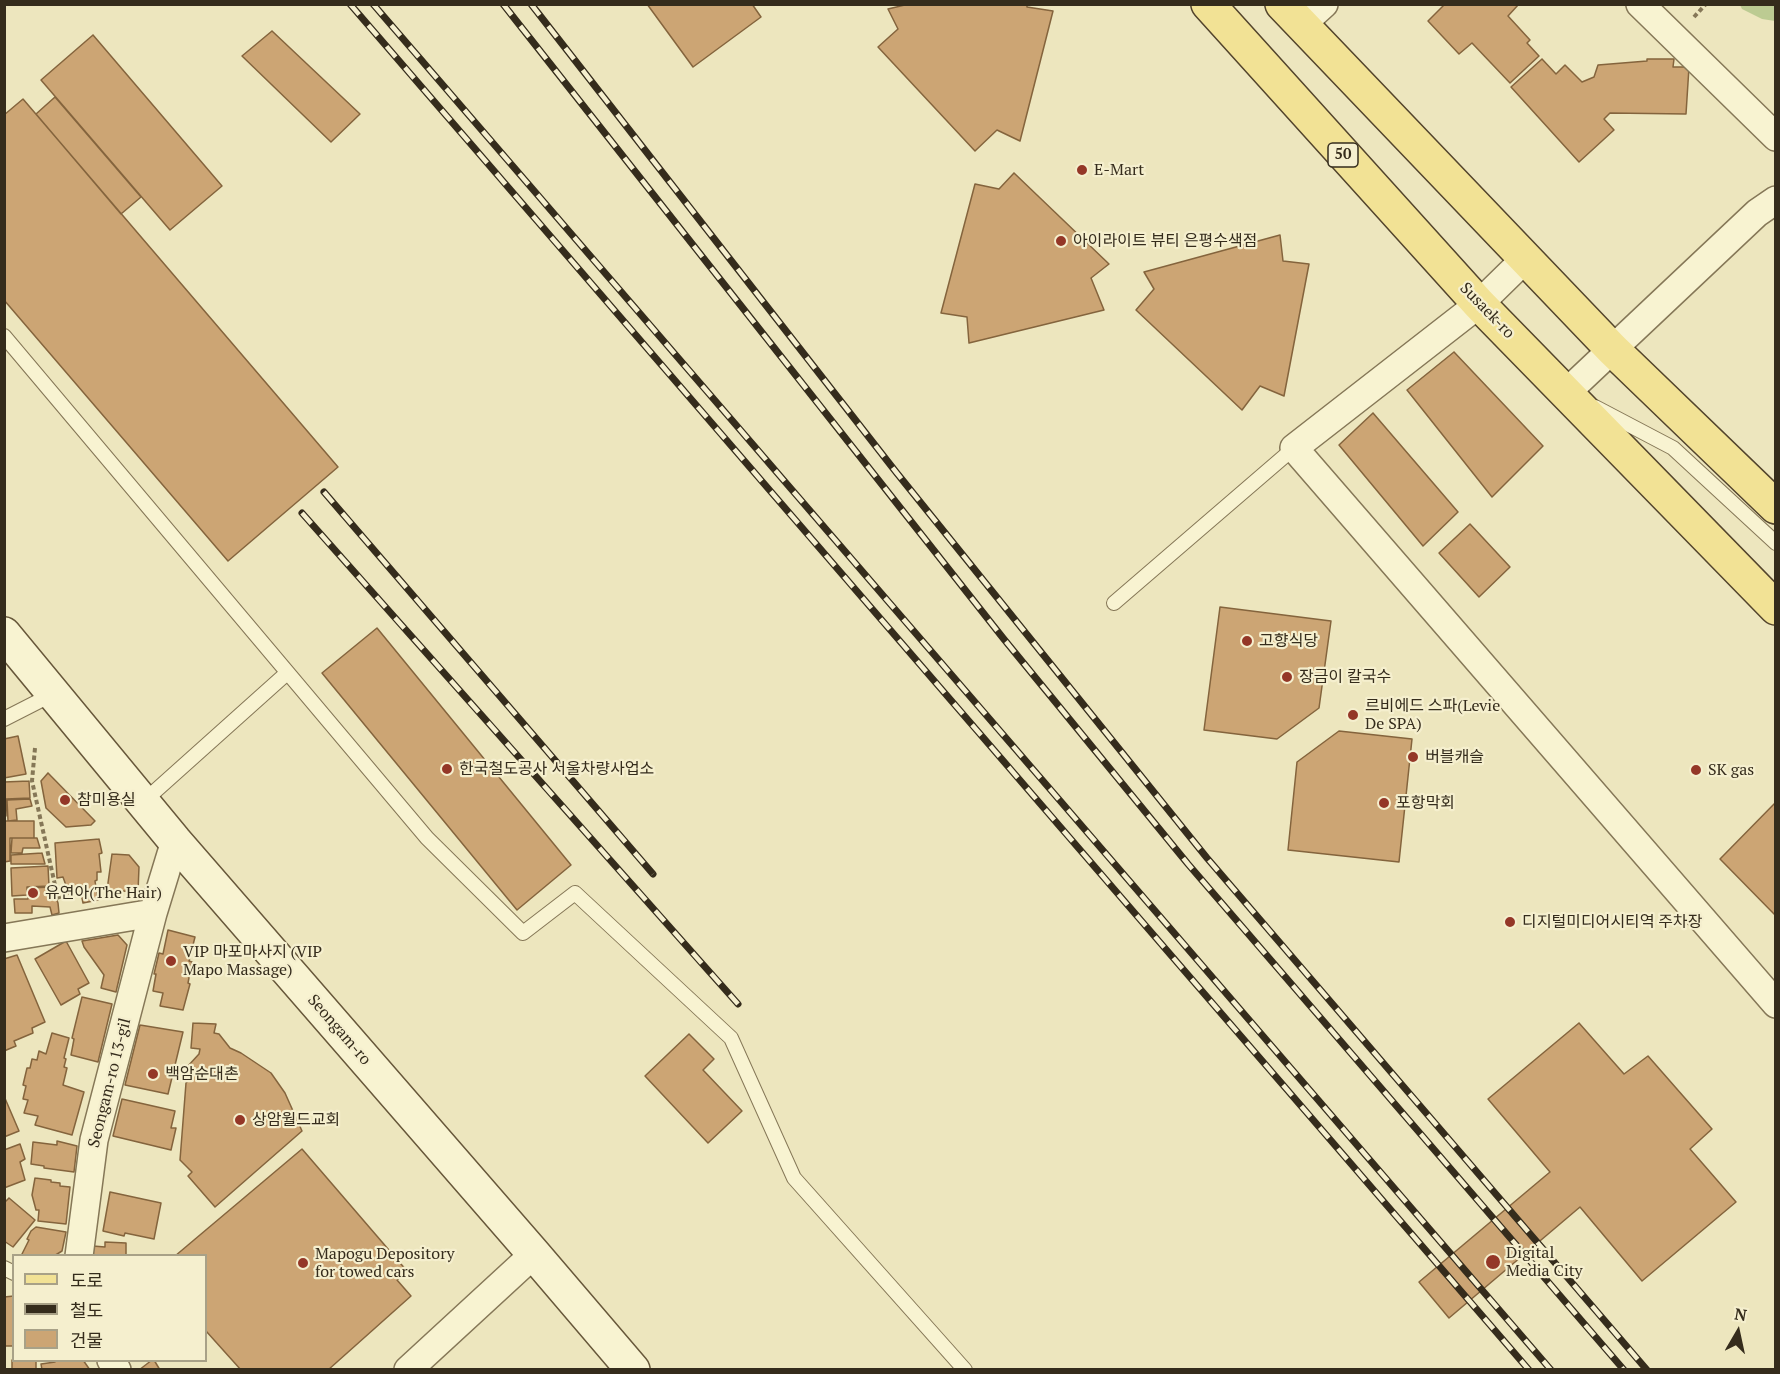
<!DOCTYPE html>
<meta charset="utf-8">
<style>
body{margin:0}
#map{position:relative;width:1780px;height:1374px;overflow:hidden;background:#ede6be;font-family:"PT Serif","Noto Sans KR",serif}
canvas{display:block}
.frame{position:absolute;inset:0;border:6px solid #352c1c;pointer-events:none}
.legend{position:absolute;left:12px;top:1254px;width:195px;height:108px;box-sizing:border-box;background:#f5efce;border:2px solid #a8a187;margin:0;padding:8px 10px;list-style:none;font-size:18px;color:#352c1c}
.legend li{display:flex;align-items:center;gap:12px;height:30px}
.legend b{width:30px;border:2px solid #a8a187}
.north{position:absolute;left:1708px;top:1302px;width:60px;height:60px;-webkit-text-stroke:4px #f5efce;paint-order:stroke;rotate:9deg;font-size:16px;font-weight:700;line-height:24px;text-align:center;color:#352c1c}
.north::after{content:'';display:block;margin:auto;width:21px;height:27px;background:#352c1c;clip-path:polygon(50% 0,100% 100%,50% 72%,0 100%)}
</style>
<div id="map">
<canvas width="1780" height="1374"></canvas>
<div class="frame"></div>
<ul class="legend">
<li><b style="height:8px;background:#f2e295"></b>도로</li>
<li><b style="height:8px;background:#352c1c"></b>철도</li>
<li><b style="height:16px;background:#cca574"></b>건물</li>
</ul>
<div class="north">N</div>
</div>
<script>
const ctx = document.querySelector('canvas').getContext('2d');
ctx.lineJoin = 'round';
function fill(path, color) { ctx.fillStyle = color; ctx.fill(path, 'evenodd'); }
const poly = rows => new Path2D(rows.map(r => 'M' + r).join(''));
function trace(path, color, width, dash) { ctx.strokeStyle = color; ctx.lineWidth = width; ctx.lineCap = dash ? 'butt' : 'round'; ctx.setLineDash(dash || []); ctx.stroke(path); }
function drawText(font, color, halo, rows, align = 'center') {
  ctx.font = font + ' "PT Serif","Noto Sans KR",serif'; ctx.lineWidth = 4.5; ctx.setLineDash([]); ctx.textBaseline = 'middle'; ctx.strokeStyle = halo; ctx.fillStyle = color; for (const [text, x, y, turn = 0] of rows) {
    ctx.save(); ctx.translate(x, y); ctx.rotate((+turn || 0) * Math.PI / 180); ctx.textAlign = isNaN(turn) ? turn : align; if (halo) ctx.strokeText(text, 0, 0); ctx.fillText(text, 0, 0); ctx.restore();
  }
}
const green = poly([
 [1740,5,1775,5,1775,21,1762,19,1742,9]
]);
const building = poly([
 [647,4,752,4,761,17,693,67,647,4],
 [909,4,1027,4,1027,7,1053,11,1020,141,997,130,975,151,878,47,898,29,888,9,909,4],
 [1445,4,1519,4,1508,16,1530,40,1527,43,1539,56,1510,83,1472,43,1459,54,1428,21,1445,4],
 [272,31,360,114,331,142,242,56,272,31],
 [93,35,222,186,170,230,41,80,93,35],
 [1542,59,1556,74,1565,65,1582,82,1594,77,1598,65,1647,61,1647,59,1674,59,1673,67,1689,67,1686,114,1610,113,1604,119,1614,130,1579,162,1511,87,1542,59],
 [55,97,141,197,121,214,36,114,55,97],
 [23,99,338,467,228,561,4,300,4,115,23,99],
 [1014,173,1109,264,1091,278,1104,310,969,343,967,317,941,313,975,184,999,189,1014,173],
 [1280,235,1283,261,1309,264,1284,396,1260,386,1242,410,1136,310,1154,289,1144,272,1280,235],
 [1454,352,1543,446,1492,497,1407,390,1454,352],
 [1373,413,1458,512,1423,546,1339,445,1373,413],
 [1470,524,1510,567,1479,597,1439,553,1470,524],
 [1220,607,1331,621,1319,708,1277,739,1204,730,1220,607],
 [377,628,571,865,517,910,322,673,377,628],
 [1339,731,1412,739,1399,862,1288,850,1297,762,1339,731],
 [18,736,26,774,4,778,4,739,18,736],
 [48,773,95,821,91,825,66,827,46,808,41,781,48,773],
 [29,781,30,798,6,799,6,816,4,816,4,782,29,781],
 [30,799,32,806,16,809,17,820,8,821,7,800,30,799],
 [1776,802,1776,916,1720,859,1776,802],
 [4,821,34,821,34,838,10,838,10,861,4,862,4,821],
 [12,838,37,838,40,848,23,848,22,853,11,853,12,838],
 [99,839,102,853,99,854,101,872,97,872,97,880,95,881,98,900,83,903,81,893,69,894,63,877,57,878,55,843,99,839],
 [42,853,45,864,11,864,11,855,42,853],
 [112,854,129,855,139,867,138,892,107,890,112,854],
 [48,866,49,886,27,887,27,895,12,896,11,868,48,866],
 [52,887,58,903,59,913,52,915,50,907,32,906,32,913,15,913,14,899,28,899,29,888,52,887],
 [168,930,195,937,189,961,192,962,188,983,190,984,183,1010,160,1006,163,993,153,991,156,974,154,974,159,953,163,954,168,930],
 [118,935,127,945,116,992,101,988,104,975,84,947,82,941,118,935],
 [66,941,89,983,78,989,80,994,61,1005,35,959,66,941],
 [17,955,45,1022,32,1028,33,1033,14,1041,16,1046,4,1051,4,959,17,955],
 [82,997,112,1004,98,1062,71,1055,74,1039,72,1038,82,997],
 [193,1023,216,1024,214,1033,219,1034,230,1048,241,1053,271,1073,285,1093,302,1131,215,1207,188,1176,192,1172,180,1160,186,1083,194,1075,188,1066,199,1054,200,1049,191,1048,193,1023],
 [1579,1023,1624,1074,1648,1056,1712,1129,1690,1149,1736,1202,1642,1281,1580,1207,1449,1318,1419,1282,1550,1172,1488,1099,1579,1023],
 [140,1025,183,1032,168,1094,125,1085,140,1025],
 [52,1033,69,1038,64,1058,66,1059,64,1067,67,1068,63,1085,84,1092,72,1135,35,1125,38,1116,24,1113,28,1100,23,1099,26,1086,23,1085,27,1068,30,1068,32,1059,37,1060,39,1051,46,1054,52,1033],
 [689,1034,714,1059,703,1070,742,1111,708,1143,645,1076,689,1034],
 [4,1096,19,1131,4,1137,4,1096],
 [122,1099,175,1111,171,1128,176,1128,171,1150,113,1136,122,1099],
 [57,1141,77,1146,74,1172,44,1168,44,1166,31,1164,33,1142,57,1145,57,1141],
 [20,1144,25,1159,20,1162,25,1180,4,1188,4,1150,20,1144],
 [302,1149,407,1271,397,1280,411,1296,328,1370,241,1370,206,1331,206,1256,175,1256,302,1149],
 [35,1178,51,1180,51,1182,60,1183,60,1186,70,1187,66,1224,38,1221,39,1210,36,1210,32,1195,35,1178],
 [110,1192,161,1203,154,1239,125,1233,124,1236,103,1231,110,1192],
 [9,1198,35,1220,13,1247,4,1241,4,1203,9,1198],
 [36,1227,66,1232,62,1251,54,1256,21,1256,29,1240,27,1239,31,1231,36,1227],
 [105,1242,126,1243,126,1256,92,1256,93,1246,105,1247,105,1242],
 [14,1296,14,1346,4,1346,4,1297,14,1296],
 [12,1360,36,1360,36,1370,12,1370,12,1360],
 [55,1360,83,1360,90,1370,42,1370,41,1364,55,1362,55,1360],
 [152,1360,154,1360,160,1370,139,1370,152,1360]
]);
const path = poly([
 [1694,17,1706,4],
 [35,748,32,781,55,885,60,901]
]);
const lane = poly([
 [4,336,427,838,523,933,575,893,731,1038,794,1178,965,1370],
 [1595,407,1673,448,1776,543],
 [1114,603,1294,448],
 [4,719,53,694],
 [143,802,287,673],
 [4,1268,14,1273]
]);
const street = poly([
 [1640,4,1776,137],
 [1301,25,1324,4],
 [1524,260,1479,304,1294,448,1776,1004],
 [1567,392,1757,213,1776,200],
 [4,938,153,913,175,841],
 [79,1256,94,1140,153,913],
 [111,1360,117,1370],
 [408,1370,534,1254]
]);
const secondary = poly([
 [4,634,175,841,534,1254,633,1370]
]);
const primary = poly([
 [1208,4,1479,304,1776,608],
 [1282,4,1612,349,1776,507]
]);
const rail = poly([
 [350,4,1529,1370],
 [373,4,1551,1370],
 [503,4,1003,638,1188,864,1624,1370],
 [531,4,896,472,1207,858,1647,1370],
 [324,492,653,874],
 [302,513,738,1004]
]);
const markers = [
 [1082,170,6,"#943727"],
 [1061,241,6,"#943727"],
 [1247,641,6,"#943727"],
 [1287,677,6,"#943727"],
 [1353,715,6,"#943727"],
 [1413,757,6,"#943727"],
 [447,769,6,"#943727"],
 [1696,770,6,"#943727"],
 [65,800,6,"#943727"],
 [1384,803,6,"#943727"],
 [33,893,6,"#943727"],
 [1510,922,6,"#943727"],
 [171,961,6,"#943727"],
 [153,1074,6,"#943727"],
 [240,1120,6,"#943727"],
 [1493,1262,8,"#943727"],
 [303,1263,6,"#943727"]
];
const shields = [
 [1343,155,30]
];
const shieldNames = [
 ["50",1343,155]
];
const poiNames = [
 ["E-Mart",1094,170],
 ["아이라이트 뷰티 은평수색점",1073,241],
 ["고향식당",1259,641],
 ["장금이 칼국수",1299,677],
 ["르비에드 스파(Levie",1365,706],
 ["De SPA)",1365,724],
 ["버블캐슬",1425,757],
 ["한국철도공사 서울차량사업소",459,769],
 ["SK gas",1708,770],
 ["참미용실",77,800],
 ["포항막회",1396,803],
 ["유연아(The Hair)",45,893],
 ["디지털미디어시티역 주차장",1522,922],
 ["VIP 마포마사지 (VIP",183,952],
 ["Mapo Massage)",183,970],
 ["백암순대촌",165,1074],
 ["상암월드교회",252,1120],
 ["Digital",1506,1253],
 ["Media City",1506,1271],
 ["Mapogu Depository",315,1254],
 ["for towed cars",315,1272]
];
const streetNames = [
 ["Susaek-ro",1487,311,46],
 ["Seongam-ro",339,1030,49],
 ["Seongam-ro 13-gil",110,1083,-76]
];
fill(green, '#bccb92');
fill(building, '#cca574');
trace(building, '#84643d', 1.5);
trace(lane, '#857757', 16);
trace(street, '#857757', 30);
trace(secondary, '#67573a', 36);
trace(primary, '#53442c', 36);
trace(path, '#857757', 4, [4.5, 3]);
trace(lane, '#f8f3d1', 14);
trace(street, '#f8f3d1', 27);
trace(secondary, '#f8f3d1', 33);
trace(primary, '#f2e295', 33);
trace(rail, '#352c1c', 7);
trace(rail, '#f5efce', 4.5, [14]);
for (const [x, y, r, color] of markers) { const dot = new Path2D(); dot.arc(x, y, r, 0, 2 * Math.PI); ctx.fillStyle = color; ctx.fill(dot); trace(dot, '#f5efce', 2); }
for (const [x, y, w] of shields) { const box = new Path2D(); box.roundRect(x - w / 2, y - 12, w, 24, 4.5); ctx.fillStyle = '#f5efce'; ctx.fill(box); trace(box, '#352c1c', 1.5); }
drawText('bold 15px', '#352c1c', null, shieldNames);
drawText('16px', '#352c1c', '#f5efce', poiNames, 'left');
drawText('16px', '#352c1c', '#f5efce', streetNames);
</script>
